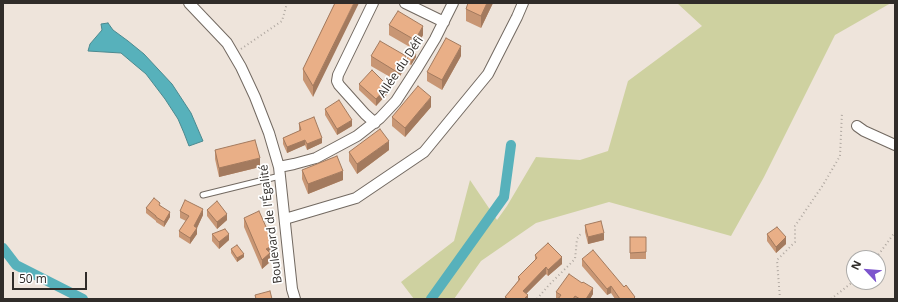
<!DOCTYPE html>
<meta charset="utf-8">
<style>
body{margin:0}
#map{position:relative;width:898px;height:302px;overflow:hidden;background:#eee4db;font-family:"Open Sans",sans-serif}
canvas{display:block}
.frame{position:absolute;inset:0;border:4px solid #302c29;pointer-events:none}
.north{position:absolute;left:846px;top:250px;width:40px;height:40px;box-sizing:border-box;background:#fff;border:1px solid #acaba9;border-radius:50%;rotate:296deg;font-size:11px;font-weight:700;line-height:16px;text-align:center;color:#302c29}
.north::after{content:'';display:block;margin:auto;width:14px;height:18px;background:#7c54cd;clip-path:polygon(50% 0,100% 100%,50% 72%,0 100%)}
.scale{position:absolute;left:12px;top:272px;width:75px;height:18px;box-sizing:border-box;border:2px solid #302c29;border-top:0;padding-left:5px;font-size:12px;line-height:14px;white-space:nowrap;color:#302c29;-webkit-text-stroke:3px #fff;paint-order:stroke}
</style>
<div id="map">
<canvas width="898" height="302"></canvas>
<div class="frame"></div>
<div class="north">N</div>
<div class="scale">50 m</div>
</div>
<script>
const ctx = document.querySelector('canvas').getContext('2d');
ctx.lineJoin = 'round';
function fill(path, color) { ctx.fillStyle = color; ctx.fill(path, 'evenodd'); }
const poly = rows => new Path2D(rows.map(r => 'M' + r).join(''));
function trace(path, color, width, dash) { ctx.strokeStyle = color; ctx.lineWidth = width; ctx.lineCap = dash ? 'butt' : 'round'; ctx.setLineDash(dash || []); ctx.stroke(path); }
function drawText(font, color, halo, rows, align = 'center') {
  ctx.font = font + ' "Open Sans",sans-serif'; ctx.lineWidth = 3.5; ctx.setLineDash([]); ctx.textBaseline = 'middle'; ctx.strokeStyle = halo; ctx.fillStyle = color; for (const [text, x, y, turn = 0] of rows) {
    ctx.save(); ctx.translate(x, y); ctx.rotate((+turn || 0) * Math.PI / 180); ctx.textAlign = isNaN(turn) ? turn : align; if (halo) ctx.strokeText(text, 0, 0); ctx.fillText(text, 0, 0); ctx.restore();
  }
}
const green = poly([
 [677,3,891,3,835,35,764,177,731,236,609,202,536,223,481,261,454,299,414,299,401,282,454,241,470,180,497,220,507,206,536,157,580,160,608,151,628,81,702,26]
]);
const water = poly([
 [108,23,113,30,128,41,144,54,172,84,191,113,203,141,189,146,184,133,178,119,165,99,146,74,134,64,121,53,88,51,90,44,102,30,101,24,108,23]
]);
const canal = poly([
 [3,248,16,265,83,299],
 [431,299,504,197,511,145]
]);
const path = poly([
 [241,49,282,21,287,3],
 [876,258,895,232],
 [537,299,548,286,575,259,577,239,582,232],
 [780,299,777,260,795,242,795,226,823,185,840,156,842,112],
 [831,299,854,281]
]);
const service = poly([
 [203,195,280,176]
]);
const minor = poly([
 [189,3,227,43,241,67,255,97,269,133,279,167,292,289,295,299],
 [373,3,338,75,337,81,339,85,365,114,375,123],
 [405,3,444,22],
 [857,126,864,131,895,145],
 [279,167,294,164,316,158,357,136,380,118,396,101,418,67,435,39,453,3],
 [285,219,356,198,424,152,488,74,517,17,523,3]
]);
const wall = poly([
 [335,3,313,97,303,80,303,69],
 [468,3,493,3,481,28,466,21,466,9],
 [389,25,423,35,415,50,389,35],
 [371,56,406,66,397,81,371,66],
 [461,56,442,90,427,81,427,72],
 [416,57,411,65,407,63,407,59],
 [359,84,388,93,376,106,359,90],
 [431,107,405,137,392,126,392,117],
 [325,109,352,126,337,135,325,115],
 [299,123,322,143,307,150,305,145,287,153,283,144,283,138,299,131],
 [215,150,260,167,219,177,215,159],
 [389,150,357,174,349,161,349,152],
 [302,170,343,180,308,194,302,179],
 [160,205,170,217,164,227,156,222,156,221,146,213,146,208],
 [207,210,227,220,217,229,207,216],
 [180,211,203,215,197,228,197,234,190,244,179,237,179,231,186,221,180,218],
 [244,218,274,254,270,256,270,262,262,269,244,227],
 [585,225,604,240,588,244,585,232],
 [212,234,229,240,219,249,212,241],
 [767,234,786,244,776,253,767,241],
 [630,237,646,237,646,259,630,259],
 [231,249,244,257,237,262,231,253],
 [535,255,562,264,548,276,546,274,526,294,528,299,505,299,505,297,518,281,518,277,535,260],
 [582,259,624,287,635,299,615,299,611,293,607,295,582,266],
 [556,292,593,294,590,299,557,299,556,298]
]);
const shadedWall = poly([
 [354,3,359,3,313,97,313,86],
 [487,3,493,3,481,28,481,16],
 [423,26,423,35,415,50,415,40],
 [461,46,461,56,442,90,442,80],
 [416,54,416,57,411,65,411,62],
 [406,56,406,66,397,81,397,72],
 [388,86,388,93,376,106,376,99],
 [431,97,431,107,405,137,405,128],
 [352,120,352,126,337,135,337,129],
 [322,138,322,143,307,150,307,144],
 [305,140,305,145,287,153,287,147],
 [389,141,389,150,357,174,357,164],
 [260,158,260,167,219,177,219,168],
 [343,171,343,180,308,194,308,184],
 [203,209,203,215,197,228,197,234,190,244,190,238,194,226],
 [170,212,170,217,164,227,164,222],
 [227,214,227,220,217,229,217,222],
 [604,233,604,240,588,244,588,237],
 [229,234,229,240,219,249,219,242],
 [786,237,786,244,776,253,776,247],
 [274,245,274,254,270,256,270,262,262,269,262,260,266,249],
 [244,254,244,257,237,262,237,258],
 [562,257,562,264,548,276,548,270],
 [546,267,546,274,523,297,523,291],
 [611,286,611,293,607,295,607,289],
 [593,288,593,294,590,299,586,299],
 [528,295,528,299,524,299]
]);
const building = poly([
 [335,3,354,3,313,86,303,69,335,3],
 [468,3,487,3,481,16,466,9,468,3],
 [398,11,423,26,415,40,389,25,398,11],
 [446,38,461,46,442,80,427,72,446,38],
 [380,41,406,56,397,72,371,56,380,41],
 [412,51,416,54,411,62,407,59,412,51],
 [372,70,388,86,376,99,359,84,372,70],
 [418,86,431,97,405,128,392,117,418,86],
 [339,100,352,120,337,129,325,109,339,100],
 [314,117,322,138,307,144,305,140,287,147,283,138,301,130,299,123,314,117],
 [380,129,389,141,357,164,349,152,380,129],
 [255,140,260,158,219,168,215,150,255,140],
 [337,156,343,171,308,184,302,170,337,156],
 [154,198,160,203,159,205,170,212,164,222,156,217,156,216,146,208,154,198],
 [185,200,203,209,194,226,197,228,190,238,179,231,189,216,180,211,185,200],
 [217,201,227,214,217,222,207,210,217,201],
 [259,211,274,245,266,249,270,253,262,260,244,218,259,211],
 [601,221,604,233,588,237,585,225,601,221],
 [777,227,786,237,776,247,767,234,777,227],
 [225,229,229,234,219,242,212,234,225,229],
 [630,237,646,237,646,252,630,253,630,237],
 [548,243,562,257,548,270,546,267,523,291,528,295,524,299,508,299,505,297,520,279,518,277,537,258,535,255,548,243],
 [237,245,244,254,237,258,231,249,237,245],
 [593,250,624,287,626,285,635,297,633,299,620,299,611,286,607,289,582,259,593,250],
 [569,274,582,283,583,282,593,288,586,299,580,299,575,296,573,299,558,299,561,295,556,292,569,274],
 [270,291,272,299,256,299,255,295,270,291]
]);
const streetNames = [
 ["Allée du Défi",401,67,-56],
 ["Boulevard de l'Égalité",271,224,-97]
];
fill(green, '#ced1a0');
fill(water, '#57b1bb');
trace(water, '#4b898f', 1);
trace(canal, '#57b1bb', 10);
trace(service, '#726961', 7);
trace(minor, '#726961', 12);
trace(path, '#b0a8a1', 2, [1, 3]);
trace(service, '#fff', 5);
trace(minor, '#fff', 10);
fill(wall, '#c89674');
fill(shadedWall, '#a37a5e');
fill(building, '#e9af87');
trace(building, '#a37a5e', 1);
drawText('12px', '#302c29', '#fff', streetNames);
</script>
